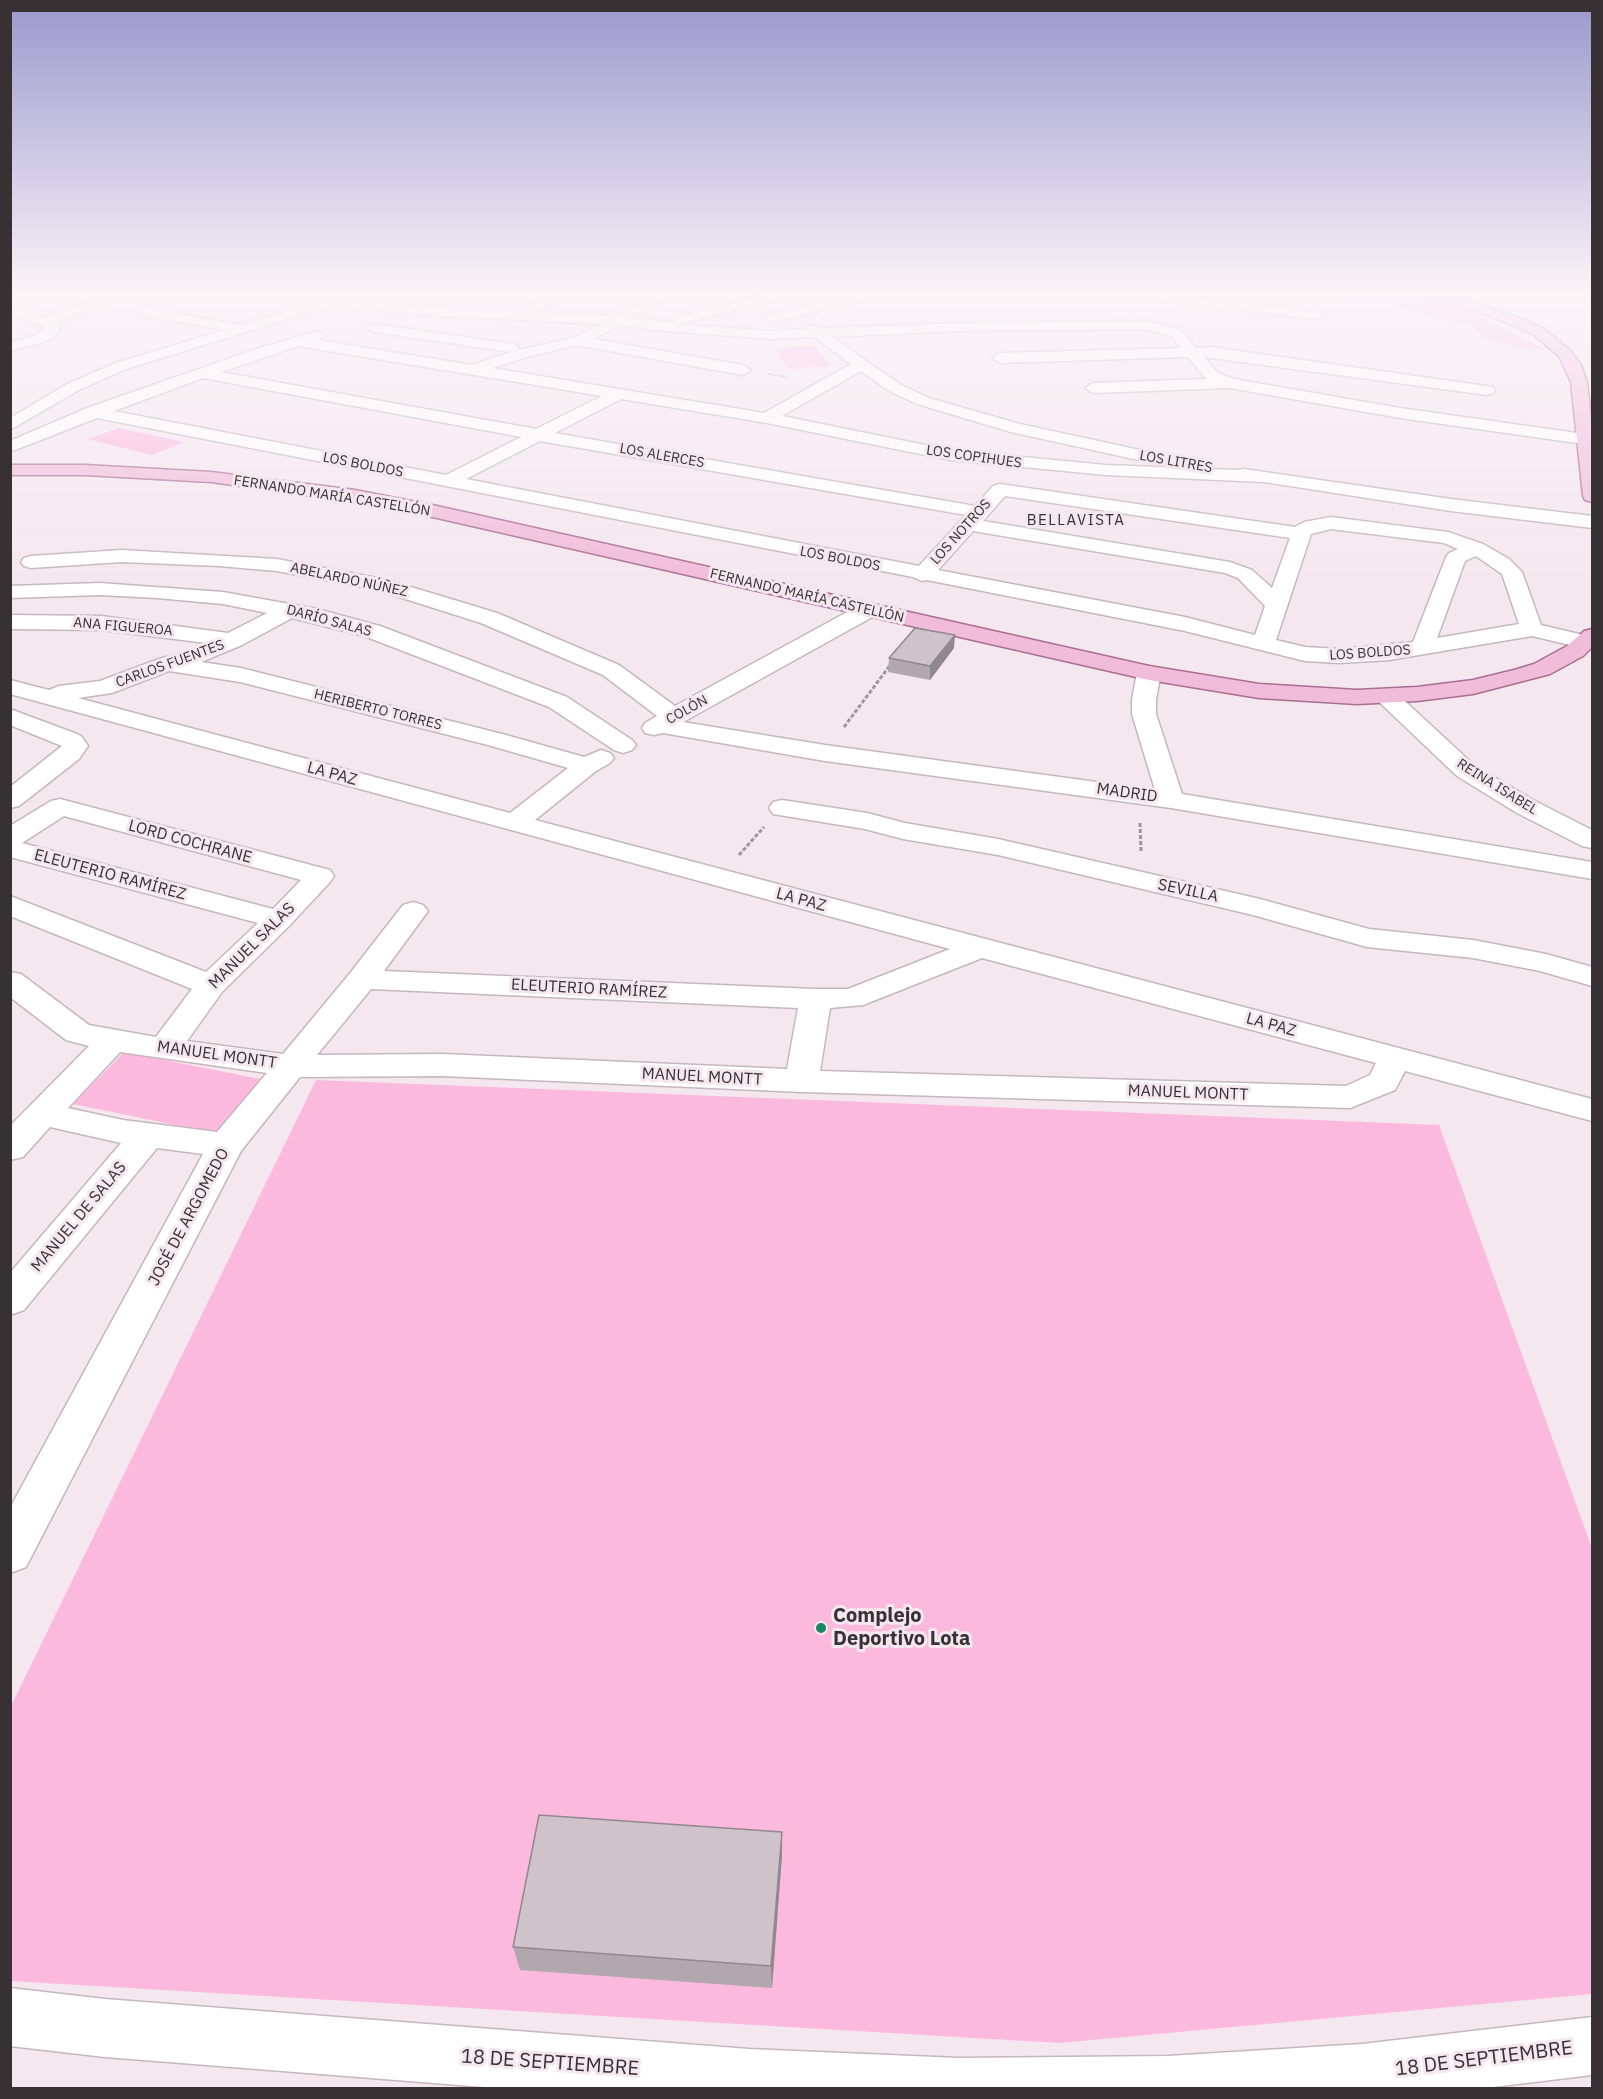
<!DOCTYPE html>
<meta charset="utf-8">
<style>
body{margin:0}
#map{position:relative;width:1603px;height:2099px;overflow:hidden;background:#f5e7ee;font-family:"IBM Plex Sans",sans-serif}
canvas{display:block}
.frame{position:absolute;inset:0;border:12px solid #373134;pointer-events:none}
</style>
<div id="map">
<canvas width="1603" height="2099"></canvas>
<div class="frame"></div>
</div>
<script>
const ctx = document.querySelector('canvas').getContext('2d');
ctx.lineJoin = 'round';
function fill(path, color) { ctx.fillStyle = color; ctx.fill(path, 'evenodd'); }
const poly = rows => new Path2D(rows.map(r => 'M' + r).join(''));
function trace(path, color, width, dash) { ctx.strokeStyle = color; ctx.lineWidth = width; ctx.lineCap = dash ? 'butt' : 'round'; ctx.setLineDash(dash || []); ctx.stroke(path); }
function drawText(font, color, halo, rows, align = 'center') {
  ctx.font = font + ' "IBM Plex Sans",sans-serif'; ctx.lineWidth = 6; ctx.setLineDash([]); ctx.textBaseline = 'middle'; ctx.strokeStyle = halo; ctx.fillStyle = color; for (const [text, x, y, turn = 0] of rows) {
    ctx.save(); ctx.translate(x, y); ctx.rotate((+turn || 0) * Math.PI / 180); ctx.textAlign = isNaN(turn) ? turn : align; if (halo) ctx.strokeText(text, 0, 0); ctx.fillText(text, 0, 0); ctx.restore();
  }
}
const green = poly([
 [1337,292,1412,292,1457,304,1546,350,1520,348,1483,338,1474,327,1389,304,1348,301,1342,293],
 [815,345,830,366,788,369,774,348],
 [119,428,184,442,152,455,87,439],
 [124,1052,270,1081,224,1135,73,1104],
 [316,1080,1439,1125,1592,1548,1592,1994,1059,2043,11,1981,10,1708]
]);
const pathFar1 = poly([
 [1553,292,1573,300],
 [768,374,787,377]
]);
const path = poly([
 [844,727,891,664],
 [1140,823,1141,851],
 [739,855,764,827]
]);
const minor = poly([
 [17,292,31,292,21,307,45,317,96,299,108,292,124,292,106,305,57,322,61,326,56,336,41,343,10,351,10,342,31,337,46,328,10,313,10,302,17,292],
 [348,292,360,292,362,294,353,299,418,307,516,311,555,292,572,292,570,295,536,312,616,316,658,292,674,292,632,318,675,323,672,320,674,317,777,292,800,292,798,295,681,324,769,331,805,329,812,325,821,328,958,323,1146,321,1181,330,1196,348,1211,347,1493,387,1495,390,1493,393,1487,395,1204,357,1218,373,1234,379,1400,408,1584,434,1590,435,1592,439,1584,444,1400,418,1230,388,1093,393,1085,388,1093,383,1206,379,1188,357,1000,363,992,358,1000,353,1181,348,1171,336,1146,329,958,331,832,337,901,385,929,398,1020,424,1149,452,1152,456,1149,460,1143,461,1011,432,917,404,889,391,861,371,782,416,950,450,1106,465,1237,470,1244,469,1451,499,1592,516,1592,528,1451,511,1264,482,1106,475,950,460,767,423,621,399,555,433,975,506,993,486,1000,484,1295,527,1304,522,1331,517,1448,532,1483,544,1509,559,1522,572,1541,625,1592,637,1592,647,1587,649,1532,636,1389,660,1339,663,1305,661,1185,631,927,580,922,581,913,577,97,418,10,452,10,441,87,408,259,348,318,331,325,335,317,340,472,365,511,352,374,332,367,328,374,324,512,344,517,345,518,350,572,338,602,324,418,315,334,305,126,369,79,390,10,430,10,418,67,384,116,363,224,330,142,315,140,312,142,309,147,308,241,325,348,292],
 [621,325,654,330,769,339,814,337,851,364,764,413,492,368,531,356,576,345,743,375,751,370,743,365,593,339,621,325],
 [298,346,602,396,536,429,221,372,298,346],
 [203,378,521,437,446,475,114,411,203,378],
 [540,441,966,515,919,566,466,479,540,441],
 [1005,496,1290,538,1272,588,1252,570,1230,562,983,521,1005,496],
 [1331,529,1444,543,1458,549,1449,553,1446,557,1413,642,1339,649,1305,647,1276,640,1311,534,1331,529],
 [973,531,1225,573,1238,578,1265,606,1255,635,1185,617,938,570,973,531],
 [1476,556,1502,574,1519,624,1437,638,1465,561,1476,556],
 [864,292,887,292,885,295,774,322,767,318,769,315,864,292],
 [1111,292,1151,292,1315,311,1322,315,1315,319,1118,296,1111,292],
 [122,550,277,559,388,580,497,613,619,665,675,706,860,605,868,603,876,605,879,610,876,615,683,722,825,745,1155,790,1132,714,1132,699,1137,673,1141,668,1149,666,1157,668,1161,673,1156,699,1156,714,1182,794,1592,862,1592,879,1171,808,825,761,663,733,654,735,645,733,642,728,645,723,657,716,603,675,481,623,377,590,277,571,219,566,122,562,31,568,24,566,21,562,24,558,31,556,122,550],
 [100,583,223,592,317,609,380,626,567,697,632,740,636,745,632,750,623,753,614,750,549,707,364,636,292,618,242,645,201,662,241,668,506,735,584,757,601,750,610,753,614,758,610,763,596,771,535,820,1592,1099,1592,1121,1405,1071,1395,1090,1350,1108,802,1092,442,1076,300,1077,241,1151,26,1567,10,1573,10,1508,203,1154,157,1148,24,1310,10,1315,10,1273,121,1143,50,1127,23,1157,10,1160,10,1126,89,1046,66,1040,10,997,10,972,21,974,89,1025,156,1037,192,989,10,916,10,896,206,972,258,923,10,857,10,826,51,801,60,799,330,870,334,876,330,882,289,926,222,992,187,1041,283,1054,351,972,403,905,413,902,423,905,428,911,384,971,815,989,848,989,950,949,10,694,10,680,49,690,59,686,100,681,159,659,193,650,207,643,101,630,10,629,10,615,101,616,228,633,267,613,223,604,157,598,100,595,10,598,10,586,100,583],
 [169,671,240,682,488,745,568,768,510,813,78,698,112,693,169,671],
 [64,816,301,880,273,909,22,843,64,816],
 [982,958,1376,1063,1370,1075,1346,1086,820,1071,830,1008,863,1005,982,958],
 [371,989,798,1008,787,1069,442,1054,317,1055,371,989],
 [120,1052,267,1073,217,1132,123,1120,68,1108,120,1052],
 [1386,689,1394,691,1475,766,1535,801,1592,830,1592,848,1582,846,1517,813,1457,776,1378,701,1374,696,1378,691,1386,689],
 [10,709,77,734,82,737,88,746,79,759,19,806,10,808,10,787,62,746,10,725,10,709],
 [782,800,867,813,905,823,998,839,1260,899,1369,929,1473,940,1546,954,1592,967,1592,986,1540,971,1473,958,1367,947,1253,915,998,855,903,839,865,829,773,814,769,808,773,802,782,800],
 [10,1988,105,1999,749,2049,959,2058,1168,2056,1362,2044,1592,2017,1592,2075,1485,2088,497,2088,105,2057,10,2046,10,1988]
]);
const major = poly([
 [1423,292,1444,292,1525,320,1544,329,1570,350,1581,365,1587,382,1592,426,1592,502,1585,500,1583,496,1571,382,1559,356,1534,335,1515,326,1466,307,1425,295,1423,292],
 [10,465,85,465,211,472,355,490,437,506,1149,666,1259,684,1357,690,1417,687,1473,680,1514,670,1534,664,1567,646,1584,631,1592,629,1592,647,1583,656,1550,674,1473,694,1417,701,1357,704,1259,698,1149,680,437,518,355,502,211,482,85,475,10,475,10,465]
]);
const wall = poly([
 [954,648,930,680,888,672,889,658],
 [782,1832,782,1855,772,1988,520,1970,513,1947]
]);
const shadedWall = poly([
 [955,635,954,648,930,680,930,666],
 [782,1832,782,1855,772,1988,771,1966]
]);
const building = poly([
 [915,628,955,635,930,666,889,658,915,628],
 [539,1815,782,1832,771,1966,513,1947,539,1815]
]);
const markers = [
 [821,1628,6,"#1a8561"]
];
const farStreetnames = [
 ["LOS ALERCES",662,456,10],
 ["LOS COPIHUES",974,457,8],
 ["LOS LITRES",1176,462,10],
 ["LOS BOLDOS",363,465,11],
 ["FERNANDO MARÍA CASTELLÓN",332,496,9],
 ["LOS NOTROS",961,532,-48],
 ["LOS BOLDOS",840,559,11],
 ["ABELARDO NÚÑEZ",349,580,12],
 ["FERNANDO MARÍA CASTELLÓN",807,596,13],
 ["DARÍO SALAS",329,621,15],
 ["ANA FIGUEROA",123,627,5],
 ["LOS BOLDOS",1370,653,-4],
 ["CARLOS FUENTES",170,664,-20],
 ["HERIBERTO TORRES",378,710,14],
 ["COLÓN",687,710,-29],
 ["REINA ISABEL",1497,787,32]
];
const farNeighbourhoodnames = [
 ["BELLAVISTA",1076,521]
];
const streetNames = [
 ["LA PAZ",332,774,15],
 ["MADRID",1127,793,8],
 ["LORD COCHRANE",190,842,15],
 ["ELEUTERIO RAMÍREZ",110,875,15],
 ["SEVILLA",1188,891,12],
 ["LA PAZ",801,900,15],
 ["MANUEL SALAS",252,946,-45],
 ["ELEUTERIO RAMÍREZ",589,989,3],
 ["LA PAZ",1271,1025,15],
 ["MANUEL MONTT",217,1055,8],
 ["MANUEL MONTT",702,1077,3],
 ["MANUEL MONTT",1188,1093,2],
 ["MANUEL DE SALAS",79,1217,-50],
 ["JOSÉ DE ARGOMEDO",189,1217,-62]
];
const nearPoinames = [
 ["Complejo",833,1616],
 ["Deportivo Lota",833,1639]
];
const nearStreetnames = [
 ["18 DE SEPTIEMBRE",1484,2059,-7],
 ["18 DE SEPTIEMBRE",550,2063,4]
];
fill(green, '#fcb9de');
trace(minor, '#c4b7be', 3);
trace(major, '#a96f90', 3);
trace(pathFar1, '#9f959a', 1.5, [2, 1.5]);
trace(path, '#9f959a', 3, [4, 2]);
fill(minor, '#fff');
fill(major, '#f1bcda');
fill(wall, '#b2a7ad');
fill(shadedWall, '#91888d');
fill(building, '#cfc2c9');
trace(building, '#91888d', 1.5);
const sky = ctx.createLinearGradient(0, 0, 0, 586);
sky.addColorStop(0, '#9b98cc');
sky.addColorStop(0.5, '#faf4f7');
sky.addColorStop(1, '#faf4f700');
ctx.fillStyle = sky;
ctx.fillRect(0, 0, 1603, 586);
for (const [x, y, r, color] of markers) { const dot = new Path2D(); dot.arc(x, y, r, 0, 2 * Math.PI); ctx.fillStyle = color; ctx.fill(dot); trace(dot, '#f5e7ee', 2); }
drawText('14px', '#373134', '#f5e7ee', farStreetnames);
ctx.letterSpacing = '1.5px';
drawText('15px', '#373134', '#f5e7ee', farNeighbourhoodnames);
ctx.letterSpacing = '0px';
drawText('16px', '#373134', '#f5e7ee', streetNames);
drawText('bold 20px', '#373134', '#f5e7ee', nearPoinames, 'left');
drawText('20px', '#373134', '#f5e7ee', nearStreetnames);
</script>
